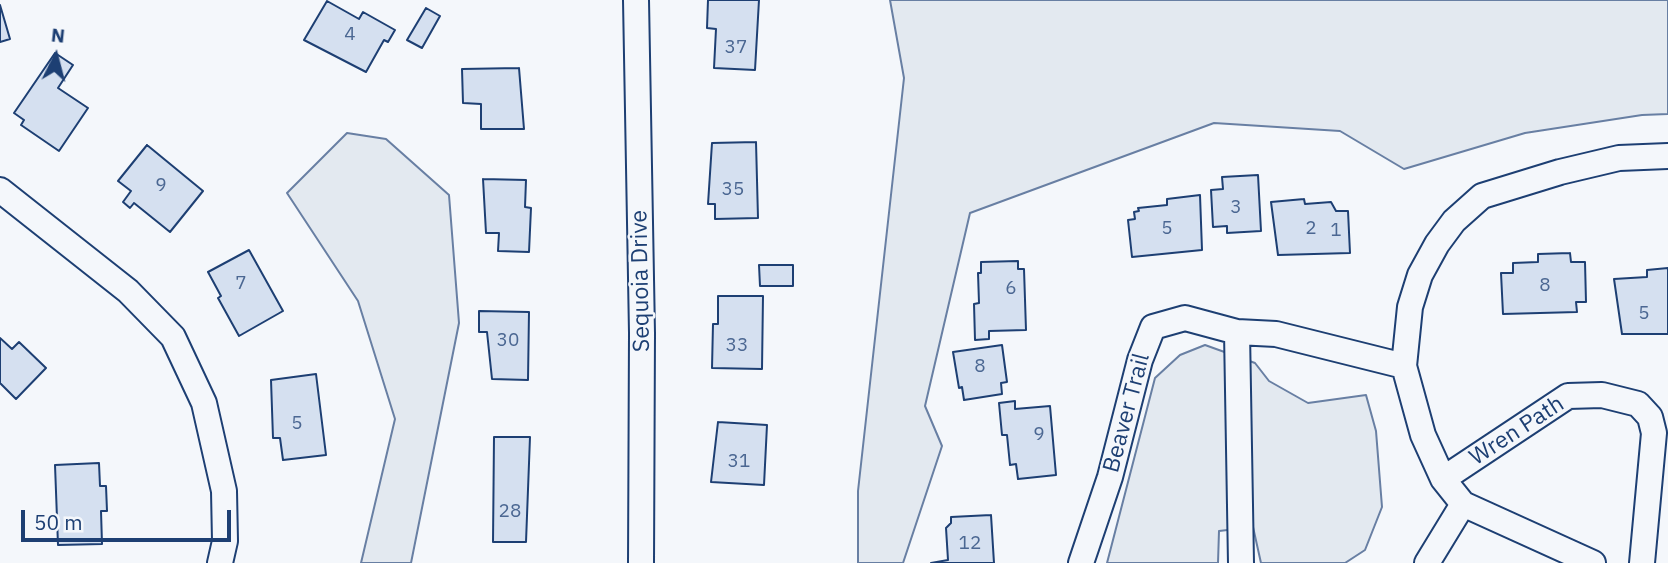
<!DOCTYPE html>
<style>
body{margin:0}
#map{position:relative;width:1668px;height:563px;overflow:hidden;background:#f4f7fb;font-family:"IBM Plex Sans",sans-serif}
canvas{display:block}
.north{position:absolute;left:21px;top:21px;width:70px;height:70px;-webkit-text-stroke:5px #f4f7fb;paint-order:stroke;rotate:6deg;font-size:19px;font-weight:700;line-height:28px;text-align:center;color:#1d3f73}
.north::after{content:'';display:block;margin:auto;width:24px;height:32px;background:#1d3f73;clip-path:polygon(50% 0,100% 100%,50% 72%,0 100%)}
.scale{position:absolute;left:21px;top:510px;width:210px;height:32px;box-sizing:border-box;border:4px solid #1d3f73;border-top:0;padding-left:9px;font-size:21px;line-height:24px;white-space:nowrap;color:#1d3f73;-webkit-text-stroke:5px #f4f7fb;paint-order:stroke}
</style>
<div id="map">
<canvas width="1668" height="563"></canvas>
<div class="north">N</div>
<div class="scale">50 m</div>
</div>
<script>
const ctx = document.querySelector('canvas').getContext('2d');
ctx.lineJoin = 'round';
function fill(path, color) { ctx.fillStyle = color; ctx.fill(path, 'evenodd'); }
const poly = rows => new Path2D(rows.map(r => 'M' + r).join(''));
function trace(path, color, width, dash) { ctx.strokeStyle = color; ctx.lineWidth = width; ctx.lineCap = dash ? 'butt' : 'round'; ctx.setLineDash(dash || []); ctx.stroke(path); }
function drawText(font, color, halo, rows, align = 'center') {
  ctx.font = font + ' "IBM Plex Sans",sans-serif'; ctx.lineWidth = 5; ctx.setLineDash([]); ctx.textBaseline = 'middle'; ctx.strokeStyle = halo; ctx.fillStyle = color; for (const [text, x, y, turn = 0] of rows) {
    ctx.save(); ctx.translate(x, y); ctx.rotate((+turn || 0) * Math.PI / 180); ctx.textAlign = isNaN(turn) ? turn : align; if (halo) ctx.strokeText(text, 0, 0); ctx.fillText(text, 0, 0); ctx.restore();
  }
}
const green = poly([
 [890,0,1668,0,1668,114,1642,115,1525,133,1404,169,1340,131,1214,123,970,213,925,406,942,446,903,563,858,563,858,491,904,78,890,0],
 [347,133,386,139,449,195,459,323,411,563,361,563,395,419,358,301,287,193,347,133],
 [1205,345,1255,363,1269,381,1308,403,1366,395,1376,431,1382,507,1365,550,1345,563,1261,563,1253,527,1219,531,1218,563,1107,563,1155,378,1180,355,1205,345]
]);
const building = poly([
 [708,0,759,0,755,70,714,68,716,29,707,28,708,0],
 [327,1,359,19,363,12,395,30,388,42,384,40,366,72,304,40,327,1],
 [0,5,10,39,0,42,0,5],
 [426,8,440,16,422,48,407,40,426,8],
 [55,53,73,65,58,88,88,108,59,151,21,125,24,120,14,113,55,53],
 [519,68,524,129,481,129,481,104,463,103,462,69,519,68],
 [756,142,758,218,715,219,715,204,708,204,712,143,756,142],
 [147,145,203,191,170,232,134,203,130,208,123,202,131,191,118,181,147,145],
 [1258,175,1261,231,1227,233,1227,226,1213,227,1211,190,1223,189,1222,177,1258,175],
 [483,179,526,180,525,207,531,208,529,252,498,251,499,233,486,233,483,179],
 [1200,195,1202,250,1132,257,1128,220,1135,219,1134,212,1139,211,1138,208,1167,205,1167,199,1200,195],
 [1304,199,1305,204,1331,202,1336,211,1348,211,1350,253,1278,255,1271,202,1304,199],
 [249,250,283,311,239,336,218,298,221,296,208,272,249,250],
 [1570,253,1571,262,1585,262,1586,302,1576,302,1577,312,1503,314,1501,273,1513,273,1513,263,1538,262,1538,254,1570,253],
 [1018,261,1018,269,1024,269,1026,330,989,331,989,339,975,340,974,304,979,303,978,273,981,273,981,262,1018,261],
 [759,265,793,265,793,286,760,286,759,265],
 [1668,268,1668,334,1622,334,1614,279,1647,277,1647,270,1668,268],
 [718,296,763,296,762,369,712,368,713,324,718,324,718,296],
 [479,311,529,312,528,380,492,379,487,332,479,332,479,311],
 [0,338,12,349,19,342,46,368,16,399,0,383,0,338],
 [1002,345,1007,382,1001,383,1002,394,964,400,962,387,959,388,953,352,1002,345],
 [316,374,326,455,283,460,280,438,273,438,271,380,316,374],
 [1015,401,1015,409,1050,406,1056,475,1018,479,1016,464,1010,465,1007,435,1002,435,999,403,1015,401],
 [718,422,767,425,764,485,711,482,718,422],
 [494,437,530,437,526,542,493,542,494,437],
 [99,463,100,486,106,486,107,511,101,511,102,544,58,545,55,465,99,463],
 [991,515,994,563,931,563,948,560,946,528,951,523,951,517,991,515]
]);
const minor = poly([
 [636,0,642,333,641,563],
 [0,190,128,291,173,337,204,403,224,491,225,541,220,563],
 [1237,332,1241,563],
 [1443,479,1568,396,1602,395,1638,404,1650,417,1654,433,1642,563],
 [1081,563,1110,477,1140,360,1153,327,1185,318,1237,332,1276,334,1404,366],
 [1427,563,1463,504],
 [1593,563,1463,504,1443,479,1423,435,1404,366,1410,307,1420,275,1437,244,1454,221,1482,196,1560,172,1619,158,1668,156]
]);
const numberNames = [
 ["4",350,35],
 ["37",736,48],
 ["9",161,186],
 ["35",733,190],
 ["3",1236,208],
 ["5",1167,229],
 ["2",1311,229],
 ["1",1336,231],
 ["7",241,284],
 ["8",1545,286],
 ["6",1011,289],
 ["5",1644,314],
 ["30",508,341],
 ["33",737,346],
 ["8",980,367],
 ["5",297,424],
 ["9",1039,435],
 ["31",739,462],
 ["28",510,512],
 ["12",970,544]
];
const streetNames = [
 ["Sequoia Drive",641,281,-91],
 ["Beaver Trail",1127,413,-75],
 ["Wren Path",1517,431,-33]
];
fill(green, '#e3e9f0');
trace(green, '#687fa3', 2);
fill(building, '#d5e0f0');
trace(building, '#1d3f73', 2);
trace(minor, '#1d3f73', 28);
trace(minor, '#f4f7fb', 24);
drawText('19px', '#4b6792', null, numberNames);
drawText('23px', '#1d3f73', '#f4f7fb', streetNames);
</script>
